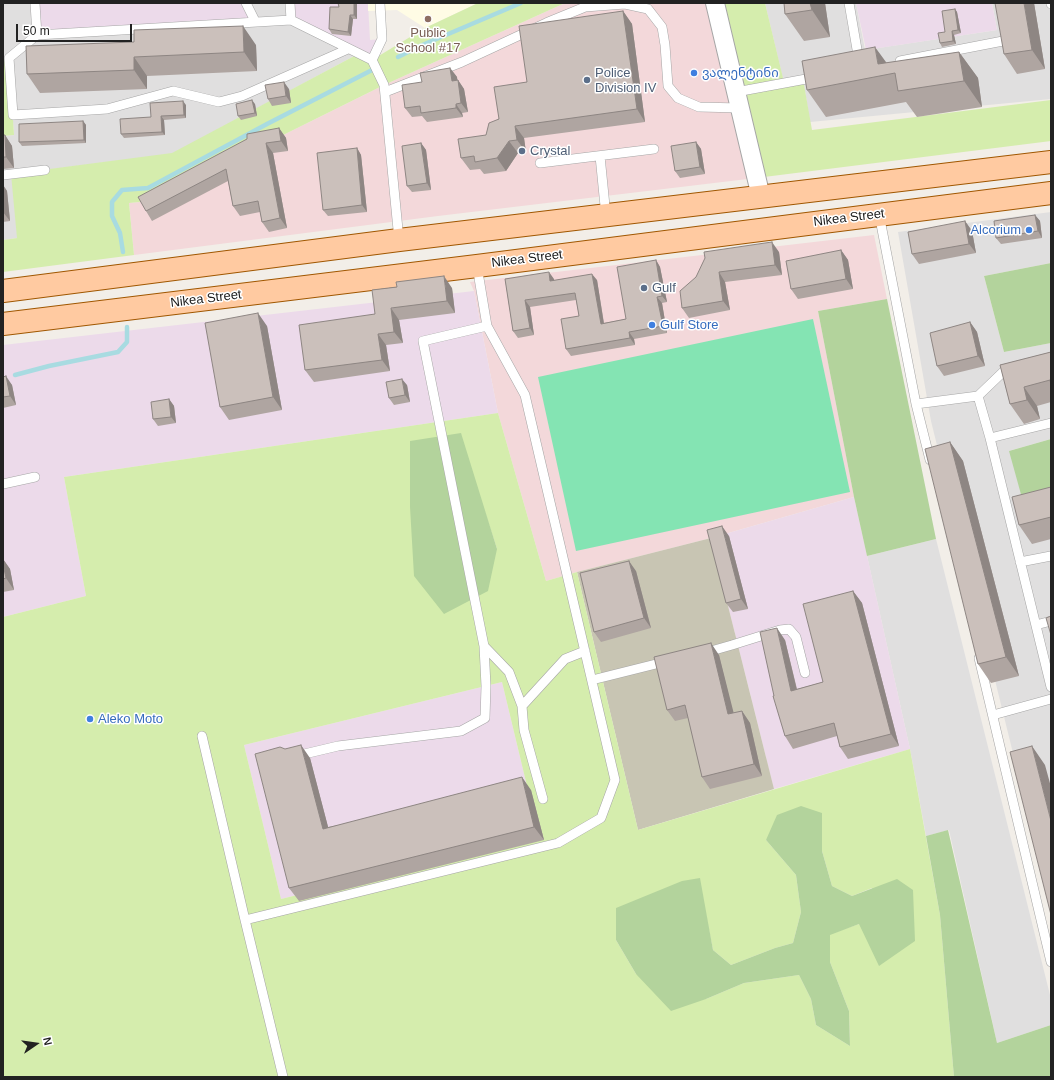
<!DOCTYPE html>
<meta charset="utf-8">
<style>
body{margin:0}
#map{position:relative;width:1054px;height:1080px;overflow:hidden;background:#f2eee8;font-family:Helvetica,sans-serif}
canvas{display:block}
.frame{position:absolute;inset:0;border:4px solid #222;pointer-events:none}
.north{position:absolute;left:16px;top:1024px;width:40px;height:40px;-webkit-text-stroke:3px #fff;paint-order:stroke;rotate:77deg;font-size:11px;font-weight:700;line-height:16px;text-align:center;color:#222}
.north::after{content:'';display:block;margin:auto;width:14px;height:18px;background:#222;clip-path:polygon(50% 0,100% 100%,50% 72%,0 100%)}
.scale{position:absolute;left:16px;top:24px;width:116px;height:18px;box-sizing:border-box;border:2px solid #222;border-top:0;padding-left:5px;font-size:12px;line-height:14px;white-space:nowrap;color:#222;-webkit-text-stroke:3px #fff;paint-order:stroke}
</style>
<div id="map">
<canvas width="1054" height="1080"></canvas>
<div class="frame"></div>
<div class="north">N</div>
<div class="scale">50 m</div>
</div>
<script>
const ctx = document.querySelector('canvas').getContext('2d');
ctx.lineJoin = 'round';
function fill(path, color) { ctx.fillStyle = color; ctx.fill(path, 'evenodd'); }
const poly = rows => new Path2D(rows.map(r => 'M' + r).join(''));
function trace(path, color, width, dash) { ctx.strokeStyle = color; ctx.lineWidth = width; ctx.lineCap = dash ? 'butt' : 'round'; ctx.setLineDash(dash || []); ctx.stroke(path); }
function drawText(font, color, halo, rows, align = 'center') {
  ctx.font = font + ' Helvetica,"Noto Sans Georgian",sans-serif'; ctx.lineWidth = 3; ctx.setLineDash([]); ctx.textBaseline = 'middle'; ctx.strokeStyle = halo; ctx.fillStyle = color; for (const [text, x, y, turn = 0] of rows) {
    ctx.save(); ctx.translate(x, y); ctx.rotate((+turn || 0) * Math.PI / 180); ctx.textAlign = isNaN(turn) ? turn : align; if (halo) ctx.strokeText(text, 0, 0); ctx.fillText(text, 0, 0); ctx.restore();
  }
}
const residential = poly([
 [3,3,290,3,358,54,172,154,45,170,17,238,3,240,3,136,14,135,8,58,3,59],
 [765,3,856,3,865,50,997,30,992,3,1051,3,1051,99,810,122,803,79,784,83],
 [1051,212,1051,263,984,276,1004,352,1051,343,1051,439,1009,451,1051,490,1051,907,931,421,898,232],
 [936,539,1051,999,1051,1025,997,1043,949,830,926,836,910,749,867,556]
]);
const commercial = poly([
 [565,3,715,3,756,178,438,216,134,255,129,203,150,201,384,85],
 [874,235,887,299,818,311,854,497,711,538,577,572,546,581,498,413,474,291,470,282]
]);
const industrial = poly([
 [35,3,246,3,255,21,37,35],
 [290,3,368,3,370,40,382,39,372,60,291,20],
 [856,3,992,3,997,30,866,50],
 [474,291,498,413,64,477,86,596,3,617,3,345],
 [854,497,910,749,774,789,711,538],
 [502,682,539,836,281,899,244,745]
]);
const education = poly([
 [368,3,478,3,425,28,397,10,368,11]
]);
const construction = poly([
 [711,538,774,789,638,830,577,572]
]);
const grass = poly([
 [478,3,565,3,384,85,150,201,129,203,134,255,3,272,3,240,17,238,11,174,172,153,358,54,372,60,425,28],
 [715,3,765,3,784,82,803,79,812,130,1051,100,1051,141,756,178],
 [9,58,14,135,3,136,3,59],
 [498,413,546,581,577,572,638,830,910,749,940,915,954,1077,3,1077,3,617,86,596,64,477],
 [410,441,480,497,497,549],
 [502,682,539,836,281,899,244,745],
 [822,813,822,851,832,886,852,896,872,888,859,924,830,934,830,962,849,1011,850,1046,816,1025,811,999,799,975,744,983,706,999,636,974,616,940,616,908,706,915,713,950,731,965,775,948,793,943,801,912,796,875,766,840]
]);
const forest = poly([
 [1051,263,1051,343,1004,352,984,276],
 [887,299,936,539,867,556,854,497,818,311],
 [461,433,497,549,488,591,444,614,414,576,410,507,410,441],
 [1051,439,1051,490,1022,498,1009,451],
 [801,806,822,813,822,851,832,886,852,896,897,879,913,890,915,941,879,966,859,924,830,935,830,962,849,1011,850,1046,816,1025,811,999,799,975,744,983,706,999,671,1011,636,974,616,940,616,908,682,881,700,878,713,950,731,965,775,948,793,943,801,912,796,875,766,840,777,815],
 [948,830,997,1043,1051,1025,1051,1077,954,1077,940,915,926,836]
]);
const pitch = poly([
 [813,319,850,492,576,551,538,377]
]);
const stream = poly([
 [398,57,420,46,521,3],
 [123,252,120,233,112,216,112,202,122,190,148,188,267,124,374,69],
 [15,375,49,366,118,352,127,342,127,327]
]);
const lane = poly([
 [35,3,37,35],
 [246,3,255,21],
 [290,3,291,20,372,60,384,85,399,240],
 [849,3,859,61],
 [1051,3,1051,4],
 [291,20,37,35,9,58,13,115,107,109,173,91,219,102,242,96,348,49],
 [372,60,382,39,380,3],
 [900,61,1003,41],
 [385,92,462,62,546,23,585,7,625,4,648,9,662,27,665,45,668,86,678,98,699,107,740,108],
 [736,92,817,77],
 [600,156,606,216],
 [540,163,654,149],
 [3,175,45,170],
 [879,214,916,404,930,460],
 [487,326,423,341,484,646,509,672,522,706,524,730,543,799],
 [978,396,1004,371,1013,369],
 [916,404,978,396,990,438,1051,687],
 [990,438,1051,423],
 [3,484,35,477],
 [1020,562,1051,556],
 [1036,625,1051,621],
 [704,653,732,645,780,630,789,629,796,637,805,673],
 [979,658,1051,962],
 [592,680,668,661],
 [522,706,565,659,585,651],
 [993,715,1051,699],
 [202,736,245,920],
 [296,756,338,746,461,731,485,718,486,686,484,646],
 [283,1077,245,920,558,843,601,818,615,780,525,395,487,326,477,266]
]);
const street = poly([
 [715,3,761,197]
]);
const primary = poly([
 [3,291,399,240,1051,162],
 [3,324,477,266,1051,193]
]);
const wall = poly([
 [338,3,357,3,357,19,353,19,351,36,332,34,329,29,339,7],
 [784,3,825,3,830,37,804,41,785,14],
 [1034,3,1045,69,1017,74,1004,54],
 [955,9,957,12,961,33,954,35,956,44,942,47,940,43,945,32],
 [623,11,632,24,645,122,524,138,526,152,518,153,506,171,484,174,480,169,470,170,461,158,486,135,527,82],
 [256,45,257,71,147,76,147,89,40,93,27,74,26,46],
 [959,52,978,78,982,107,917,117,906,102,826,117,807,90,886,63],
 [450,68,457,77,457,80,458,80,464,89,468,112,462,113,463,117,427,122,422,116,412,117,405,108,422,82],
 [289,89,291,103,272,106,268,99],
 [255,104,257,116,241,120,238,116],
 [186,105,186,118,164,120,165,135,124,138,121,134,151,117],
 [83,121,86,125,86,143,22,146,19,142],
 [279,128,286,138,288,151,273,153,287,228,269,232,262,222,260,212,240,216,233,206,228,181,152,221,146,211],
 [3,135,5,135,12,146,14,168,3,169],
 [696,142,701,149,705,174,680,178,675,171],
 [421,143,426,150,431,190,412,192,407,186],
 [357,148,361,155,367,212,328,216,323,210],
 [3,185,7,191,10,221,3,222],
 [1035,215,1040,221,1042,238,1001,244,996,238],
 [965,221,972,231,976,253,919,264,912,254],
 [841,250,848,260,853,289,798,299,791,289],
 [779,252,782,275,725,282,730,310,689,318,682,308,696,277],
 [656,260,660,267,667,302,662,303,667,333,634,339,635,345,571,356,566,349,579,316,576,300,530,307,534,335,518,338,513,331,505,279,554,279,554,280,597,280,604,323,626,319],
 [452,288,455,313,399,320,403,343,386,345,390,371,314,382,305,370,375,314],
 [970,322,977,332,985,366,944,376,937,366],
 [267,326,282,410,229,420,220,407],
 [1051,352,1051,402,1037,406,1040,419,1024,424,1010,404,1000,365],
 [3,377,12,385,16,405,3,408],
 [407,385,410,402,394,405,389,398],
 [169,399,174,406,176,423,158,426,153,419],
 [950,442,963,461,1019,676,991,683,978,664],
 [1051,487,1051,539,1032,544,1019,525],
 [729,536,748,609,733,612,726,603],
 [3,559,10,569,14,590,3,592],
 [636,571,651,628,601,642,594,632],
 [853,591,862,603,899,746,848,759,840,747,837,736,793,749,785,736,774,696,785,640,797,689,823,682],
 [719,655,733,713,742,711,750,723,762,776,710,789,702,777,688,718,675,721,667,710],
 [310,758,328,827,531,790,544,840,299,901,289,888]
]);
const shadedWall = poly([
 [354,3,357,3,357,19,354,15],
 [810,3,825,3,830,37,812,10],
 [1024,3,1034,3,1045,69,1032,50],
 [955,9,957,12,961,33,958,30],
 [623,11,632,24,645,122,637,109],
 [350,15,353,19,351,36,348,32],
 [243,26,256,45,257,71,244,52],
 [952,31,954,35,956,44,953,41],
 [875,47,894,73,878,64],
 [959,52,978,78,982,107,964,81],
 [134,57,147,76,147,89,134,70],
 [450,68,457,77,459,90,452,81],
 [458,80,464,89,468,112,461,103],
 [284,82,289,89,291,103,286,96],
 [252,100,255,104,257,116,255,113],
 [183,101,186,105,186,118,184,115],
 [456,104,462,113,463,117,456,108],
 [161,116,164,120,165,135,162,132],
 [83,121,86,125,86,143,84,140],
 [515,126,524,138,526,152,517,140],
 [279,128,286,138,288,151,281,141],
 [5,135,12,146,14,168,6,157],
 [509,141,518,153,506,171,497,158],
 [696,142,701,149,705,174,700,167],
 [266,143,273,153,287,228,280,218],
 [421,143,426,150,431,190,427,183],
 [357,148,361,155,367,212,362,205],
 [3,185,7,191,10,221,3,212],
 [1035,215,1040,221,1042,238,1038,231],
 [965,221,972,231,976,253,969,244],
 [772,242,779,252,782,275,775,265],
 [841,250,848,260,853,289,846,279],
 [656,260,660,267,667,302,662,296],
 [549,272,554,279,555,288,550,281],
 [719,272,725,282,730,310,723,301],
 [592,274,597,280,605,331,601,324],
 [444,276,452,288,455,313,447,301],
 [657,297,662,303,667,333,663,326],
 [525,300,530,307,534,335,530,328],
 [391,308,399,320,403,343,394,332],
 [258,313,267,326,282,410,273,397],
 [970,322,977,332,985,366,978,356],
 [629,332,634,339,635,345,630,338],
 [378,334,386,345,390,371,382,360],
 [6,376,12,385,16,405,10,396],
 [402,379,407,385,410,402,405,395],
 [1024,387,1037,406,1040,419,1027,400],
 [169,399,174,406,176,423,171,417],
 [950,442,963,461,1019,676,1006,657],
 [722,526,729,536,748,609,741,599],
 [3,559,10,569,14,590,6,578,3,564],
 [629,561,636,571,651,628,644,618],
 [853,591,862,603,899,746,891,734],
 [777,628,785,640,800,703,791,691],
 [711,643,719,655,737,726,728,714],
 [742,711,750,723,762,776,754,764],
 [301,745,310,758,332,842,323,829],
 [1032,746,1045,765,1051,787,1051,821],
 [522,777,531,790,544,840,534,827]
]);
const building = poly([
 [338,3,354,3,354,15,350,15,348,32,329,29,330,7,339,7,338,3],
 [784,3,810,3,812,10,785,14,784,3],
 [995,3,1024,3,1032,50,1004,54,995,3],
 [955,9,958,30,952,31,953,41,940,43,938,33,945,32,942,11,955,9],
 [623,11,637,109,515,126,517,140,509,141,497,158,475,162,474,156,461,158,458,139,486,135,489,123,499,119,494,87,527,82,519,26,623,11],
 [243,26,244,52,134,57,134,70,27,74,26,46,134,42,134,30,243,26],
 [875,47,878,64,959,52,964,81,898,91,895,73,807,90,802,61,875,47],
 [450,68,452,81,458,80,461,103,456,104,456,108,421,113,420,106,405,108,402,85,422,82,420,73,450,68],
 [284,82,286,96,268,99,265,85,284,82],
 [252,100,255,113,238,116,236,104,252,100],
 [183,101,184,115,161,116,162,132,121,134,120,119,151,117,150,103,183,101],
 [83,121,84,140,19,142,19,124,83,121],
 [279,128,281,141,266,143,280,218,262,222,258,201,233,206,226,169,146,211,138,197,247,139,247,134,279,128],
 [3,135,5,135,6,157,3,157,3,135],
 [696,142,700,167,675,171,671,146,696,142],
 [421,143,427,183,407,186,402,146,421,143],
 [357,148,362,205,323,210,317,153,357,148],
 [1035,215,1038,231,996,238,994,221,1035,215],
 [965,221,969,244,912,254,908,232,965,221],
 [772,242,775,265,719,272,723,301,682,308,680,291,696,277,705,258,704,252,772,242],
 [841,250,846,279,791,289,786,261,841,250],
 [656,260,662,296,657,297,663,326,629,332,630,338,566,349,561,319,579,316,575,293,525,300,530,328,513,331,505,279,549,272,550,281,592,274,601,324,626,319,617,267,656,260],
 [444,276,447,301,391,308,394,332,378,334,382,360,305,370,299,325,375,314,372,290,397,287,396,282,444,276],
 [258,313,273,397,220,407,205,323,258,313],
 [970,322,978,356,937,366,930,333,970,322],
 [1051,352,1051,385,1050,380,1024,387,1027,400,1010,404,1000,365,1051,352],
 [6,376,10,396,3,397,3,377,6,376],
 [402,379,405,395,389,398,386,382,402,379],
 [169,399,171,417,153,419,151,402,169,399],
 [950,442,1006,657,978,664,925,449,950,442],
 [1051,487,1051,517,1019,525,1012,497,1051,487],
 [722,526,741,599,726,603,707,530,722,526],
 [629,561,644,618,594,632,580,573,629,561],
 [3,564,6,578,3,579,3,564],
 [853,591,891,734,840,747,834,723,785,736,773,696,774,696,760,632,777,628,791,691,823,682,803,604,853,591],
 [1051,616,1051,635,1046,618,1051,616],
 [711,643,728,714,742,711,754,764,702,777,685,705,667,710,654,657,711,643],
 [301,745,323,829,522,777,534,827,289,888,255,754,280,747,285,749,301,745],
 [1032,746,1051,821,1051,915,1010,752,1032,746]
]);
const markers = [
 [428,19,4,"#8d6e63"],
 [694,73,4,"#3f7fe0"],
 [587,80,4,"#5c6f8a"],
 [522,151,4,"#5c6f8a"],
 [1029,230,4,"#3f7fe0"],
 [644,288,4,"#5c6f8a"],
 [652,325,4,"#3f7fe0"],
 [90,719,4,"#3f7fe0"]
];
const educationNames = [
 ["Public",428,33],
 ["School #17",428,48]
];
const serviceNames = [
 ["Police",595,73],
 ["Division IV",595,88],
 ["Crystal",530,151],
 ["Gulf",652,288]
];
const shopNames = [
 ["ვალენტინი",702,73],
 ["Alcorium",1021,230,"right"],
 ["Gulf Store",660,325],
 ["Aleko Moto",98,719]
];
const streetNames = [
 ["Nikea Street",849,218,-7],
 ["Nikea Street",527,259,-7],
 ["Nikea Street",206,299,-7]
];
fill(residential, '#e0dfdf');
fill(commercial, '#f3d8da');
fill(industrial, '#ecdaea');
fill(education, '#fffce5');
fill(construction, '#c8c5b3');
fill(grass, '#d5edad');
fill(forest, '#b3d39c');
fill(pitch, '#84e4b3');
trace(stream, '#a8dbe1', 4.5);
trace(lane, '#a6a6a6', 10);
trace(street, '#a6a6a6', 20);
trace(primary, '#a05700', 24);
trace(lane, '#fff', 9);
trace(street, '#fff', 18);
trace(primary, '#ffcaa1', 22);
fill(wall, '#afa5a1');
fill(shadedWall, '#8e8683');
fill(building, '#cbc0bb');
trace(building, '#8e8683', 1);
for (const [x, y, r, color] of markers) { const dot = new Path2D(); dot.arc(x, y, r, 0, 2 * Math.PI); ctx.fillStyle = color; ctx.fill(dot); trace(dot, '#fff', 1.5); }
drawText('13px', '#785e54', '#fff', educationNames);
drawText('13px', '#4e5e75', '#fff', serviceNames, 'left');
drawText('13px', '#366cbe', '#fff', shopNames, 'left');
drawText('13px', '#222', '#fff', streetNames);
</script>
